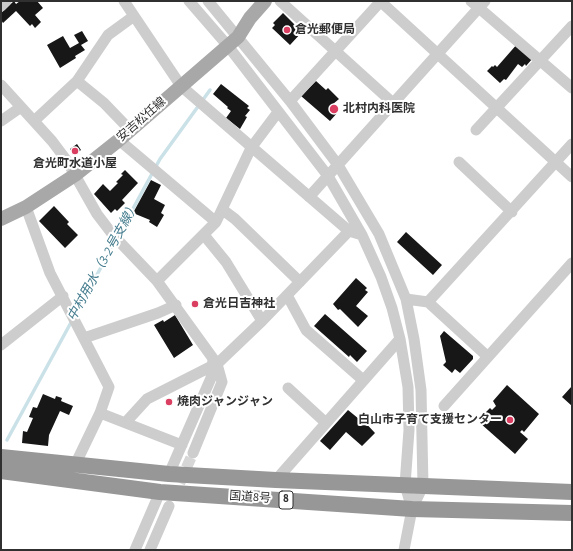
<!DOCTYPE html>
<meta charset="utf-8">
<style>
body{margin:0}
#map{position:relative;width:573px;height:551px;overflow:hidden;background:#fff;font-family:"Source Sans 3",sans-serif}
canvas{display:block}
.frame{position:absolute;inset:0;border:2px solid #303030;pointer-events:none}
</style>
<div id="map">
<canvas width="573" height="551"></canvas>
<div class="frame"></div>
</div>
<script>
const ctx = document.querySelector('canvas').getContext('2d');
ctx.lineJoin = 'round';
const poly = rows => new Path2D(rows.map(r => 'M' + r).join(''));
function trace(path, color, width, dash) { ctx.strokeStyle = color; ctx.lineWidth = width; ctx.lineCap = dash ? 'butt' : 'round'; ctx.setLineDash(dash || []); ctx.stroke(path); }
function fill(path, color) { ctx.fillStyle = color; ctx.fill(path, 'evenodd'); }
function drawText(font, color, halo, rows, align = 'center') {
  ctx.font = font + ' "Source Sans 3","Noto Sans JP",sans-serif'; ctx.lineWidth = 4; ctx.setLineDash([]); ctx.textBaseline = 'middle'; ctx.strokeStyle = halo; ctx.fillStyle = color; for (const [text, x, y, turn = 0] of rows) {
    ctx.save(); ctx.translate(x, y); ctx.rotate((+turn || 0) * Math.PI / 180); ctx.textAlign = isNaN(turn) ? turn : align; if (halo) ctx.strokeText(text, 0, 0); ctx.fillText(text, 0, 0); ctx.restore();
  }
}
const stream = poly([
 [7,440,160,159,210,90]
]);
const building = poly([
 [14,1,16,4,20,1,37,1,43,8,35,15,41,22,35,28,32,24,30,26,16,11,3,23,1,20,1,13],
 [283,13,302,32,290,45,272,28,275,25,273,23],
 [82,31,88,41,81,45,85,50,75,56,76,58,60,68,47,45,63,36,70,48,79,43,74,35],
 [518,43,533,58,526,66,525,64,522,67,518,64,506,80,504,79,500,83,487,71,492,66,493,67,495,65,497,67],
 [316,81,326,90,328,88,339,99,333,104,335,106,333,108,338,112,330,121,301,96],
 [221,84,249,106,247,108,250,110,245,116,247,117,240,129,226,118,231,111,227,108,228,107,213,94],
 [77,144,81,150,74,155,70,149],
 [125,170,138,183,122,200,125,203,117,211,115,209,111,213,94,194,103,184,110,191,118,183,116,182,123,175,121,174],
 [151,180,161,185,154,199,165,205,161,213,164,215,157,227,149,222,150,220,133,213],
 [54,206,69,222,67,224,78,235,65,248,39,221],
 [406,232,442,265,433,275,397,242],
 [356,278,367,288,365,290,368,292,356,306,368,316,358,327,340,309,338,310,333,304],
 [325,314,367,351,357,362,350,355,349,357,314,326],
 [175,315,193,345,174,358,154,325,163,320,164,322],
 [444,331,473,356,473,359,460,373,455,369,452,373,443,365,446,362,440,336],
 [507,385,539,414,524,432,522,430,520,432,528,439,515,454,480,423,481,421,479,419,490,408,492,410,496,406,493,401],
 [572,386,572,406,562,397],
 [43,394,55,399,56,396,62,398,61,401,73,406,69,415,60,411,49,435,48,446,22,443,23,431,27,432,33,418,29,417,33,407,37,408],
 [348,410,359,419,361,418,375,433,362,446,346,432,330,450,320,441]
]);
const minorTunnel = poly([
 [173,498,193,453]
]);
const minor = poly([
 [124,1,181,86,349,231,362,235],
 [189,1,228,46,328,176,362,235,381,277,392,308,400,339,408,387,409,430,405,485,412,509],
 [208,1,290,101,338,165,379,234,406,299,414,339,421,390,423,486,412,509,404,550],
 [280,1,393,103],
 [380,1,572,177],
 [471,1,572,88],
 [1,6,6,1],
 [77,81,104,103,130,130],
 [1,85,52,141,67,161,97,214,113,235,157,281,217,364,222,382,193,453],
 [290,101,381,1],
 [1,121,21,107],
 [34,121,77,81,108,35,134,16],
 [476,130,572,26],
 [119,140,216,222],
 [459,162,512,212],
 [309,197,485,1],
 [26,207,50,273,109,387,100,413,75,465],
 [223,210,235,219,300,282],
 [204,235,226,262,262,321],
 [157,281,216,222,251,148,278,112],
 [287,295,306,330,363,380],
 [406,299,428,302,487,356],
 [428,302,572,144],
 [84,338,158,313,176,305],
 [1,345,63,296],
 [217,364,262,321,349,231],
 [288,388,326,423],
 [444,406,572,263],
 [100,413,182,445],
 [126,422,147,399,212,366],
 [169,474,211,378,213,359],
 [276,480,400,339],
 [135,550,160,492],
 [150,550,169,506]
]);
const major = poly([
 [1,219,26,207,75,175,119,140,238,37,250,18,265,1]
]);
const highway = poly([
 [1,457,169,474,276,480,572,492],
 [1,471,160,492,412,509,572,513]
]);
const markers = [
 [287,30,4,"#da3f61"],
 [334,109,5,"#da3f61"],
 [75,151,4,"#da3f61"],
 [195,304,4,"#da3f61"],
 [169,402,4,"#da3f61"],
 [510,420,4,"#da3f61"]
];
const shields = [
 [286,500,14]
];
const shieldNames = [
 ["8",286,500]
];
const poiNames = [
 ["倉光郵便局",295,30],
 ["北村内科医院",343,109],
 ["倉光町水道小屋",75,164,"center"],
 ["倉光日吉神社",203,304],
 ["焼肉ジャンジャン",177,402],
 ["白山市子育て支援センター",502,420,"right"]
];
const streetNames = [
 ["安吉松任線",142,120,-41],
 ["国道8号",250,498,4]
];
const waterNames = [
 ["中村用水（3-2号支線）",104,262,-61]
];
trace(stream, '#cae1e8', 3.5);
fill(building, '#171717');
trace(minorTunnel, '#d6d6d6', 11, [11, 5.5]);
trace(minor, '#cdcdcd', 11);
trace(major, '#a8a8a8', 14);
trace(highway, '#979797', 16);
for (const [x, y, r, color] of markers) { const dot = new Path2D(); dot.arc(x, y, r, 0, 2 * Math.PI); ctx.fillStyle = color; ctx.fill(dot); trace(dot, '#fff', 1.5); }
for (const [x, y, w] of shields) { const box = new Path2D(); box.roundRect(x - w / 2, y - 9, w, 18, 3); ctx.fillStyle = '#fff'; ctx.fill(box); trace(box, '#303030', 1); }
drawText('bold 11px', '#303030', null, shieldNames);
drawText('bold 12px', '#303030', '#fff', poiNames, 'left');
drawText('12px', '#303030', '#fff', streetNames);
drawText('italic 13px', '#427b8d', '#fff', waterNames);
</script>
